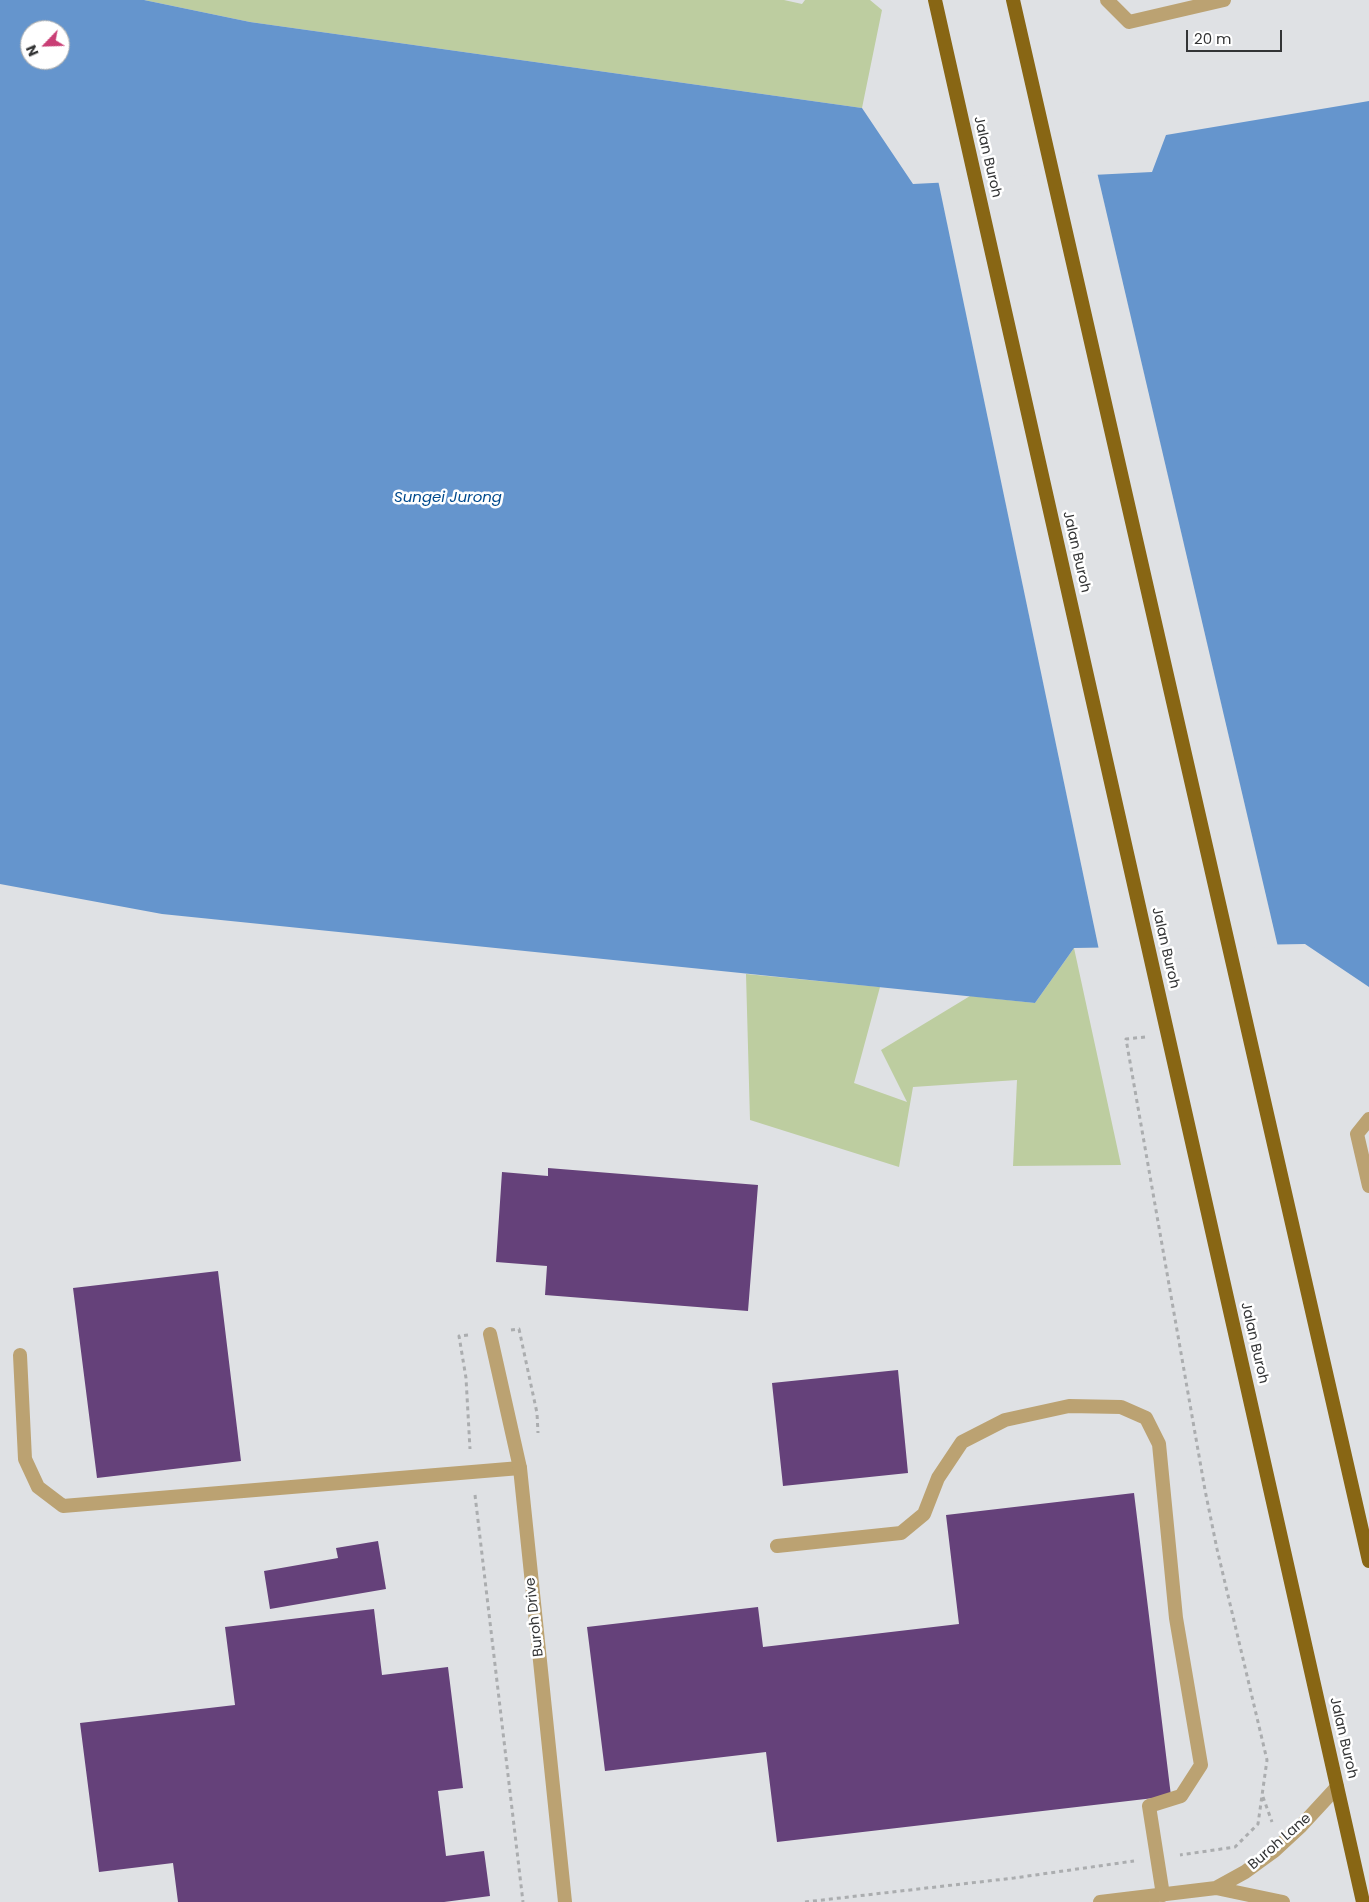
<!DOCTYPE html>
<style>
body{margin:0}
#map{position:relative;width:1369px;height:1902px;overflow:hidden;background:#dfe1e4;font-family:Poppins,sans-serif}
canvas{display:block}
.north{position:absolute;left:20px;top:20px;width:50px;height:50px;box-sizing:border-box;background:#fff;border:1px solid #adaeae;border-radius:50%;rotate:246deg;font-size:14px;font-weight:700;line-height:20px;text-align:center;color:#333435}
.north::after{content:'';display:block;margin:auto;width:18px;height:22px;background:#c93e75;clip-path:polygon(50% 0,100% 100%,50% 72%,0 100%)}
.scale{position:absolute;left:1186px;top:30px;width:96px;height:22px;box-sizing:border-box;border:2px solid #333435;border-top:0;padding-left:6px;font-size:15px;line-height:18px;white-space:nowrap;color:#333435;-webkit-text-stroke:4px #fff;paint-order:stroke}
</style>
<div id="map">
<canvas width="1369" height="1902"></canvas>
<div class="north">N</div>
<div class="scale">20 m</div>
</div>
<script>
const ctx = document.querySelector('canvas').getContext('2d');
ctx.lineJoin = 'round';
function fill(path, color) { ctx.fillStyle = color; ctx.fill(path, 'evenodd'); }
const poly = rows => new Path2D(rows.map(r => 'M' + r).join(''));
function trace(path, color, width, dash) { ctx.strokeStyle = color; ctx.lineWidth = width; ctx.lineCap = dash ? 'butt' : 'round'; ctx.setLineDash(dash || []); ctx.stroke(path); }
function drawText(font, color, halo, rows, align = 'center') {
  ctx.font = font + ' Poppins,sans-serif'; ctx.lineWidth = 5; ctx.setLineDash([]); ctx.textBaseline = 'middle'; ctx.strokeStyle = halo; ctx.fillStyle = color; for (const [text, x, y, turn = 0] of rows) {
    ctx.save(); ctx.translate(x, y); ctx.rotate((+turn || 0) * Math.PI / 180); ctx.textAlign = isNaN(turn) ? turn : align; if (halo) ctx.strokeText(text, 0, 0); ctx.fillText(text, 0, 0); ctx.restore();
  }
}
const green = poly([
 [144,0,784,0,802,4,805,0,870,0,882,10,862,108,250,22],
 [1074,948,1121,1165,1013,1166,1017,1080,913,1087,899,1167,750,1120,746,974,880,987,854,1083,907,1102,881,1050,970,996,1035,1003]
]);
const water = poly([
 [0,0,144,0,250,22,862,108,913,184,1152,172,1166,135,1369,101,1369,987,1305,944,1074,948,1035,1003,162,914,0,884],
 [30,30,60,30,60,60,30,60]
]);
const pier = poly([
 [1097,172,1278,947,1099,950,938,180]
]);
const building = poly([
 [548,1168,758,1185,748,1311,545,1295,547,1266,496,1262,502,1172,548,1176],
 [218,1271,241,1461,97,1478,73,1288],
 [898,1370,908,1473,783,1486,772,1383],
 [1134,1493,1171,1796,777,1842,766,1752,605,1771,587,1627,758,1607,763,1647,959,1624,946,1515],
 [378,1541,386,1589,270,1609,264,1571,338,1558,336,1548],
 [374,1609,382,1675,448,1667,463,1788,438,1791,446,1856,484,1851,490,1896,444,1902,178,1902,173,1863,99,1872,80,1723,235,1705,225,1627]
]);
const path = poly([
 [1145,1037,1126,1039,1205,1490,1217,1549,1267,1760,1258,1824,1235,1847,1180,1855],
 [511,1330,519,1329,537,1413,538,1433],
 [468,1335,459,1336,466,1378,470,1449],
 [475,1495,523,1902],
 [1263,1797,1272,1822],
 [805,1902,1014,1878,1134,1861]
]);
const service = poly([
 [1107,0,1129,22,1224,0],
 [1369,1119,1357,1134,1369,1186],
 [20,1355,25,1459,38,1487,63,1506,520,1468],
 [777,1546,901,1533,924,1514,938,1478,962,1442,1005,1420,1069,1406,1121,1407,1146,1418,1159,1444,1176,1618,1201,1765,1181,1796,1149,1806,1163,1895]
]);
const minor = poly([
 [490,1334,520,1468,565,1902],
 [1216,1888,1245,1872,1274,1851,1301,1826,1337,1787],
 [1100,1902,1216,1888,1283,1902]
]);
const trunk = poly([
 [935,0,1363,1902],
 [1013,0,1369,1561]
]);
const streetNames = [
 ["Jalan Buroh",987,157,77],
 ["Jalan Buroh",1076,552,77],
 ["Jalan Buroh",1165,948,77],
 ["Jalan Buroh",1254,1343,77],
 ["Buroh Drive",535,1617,-96],
 ["Jalan Buroh",1343,1738,77],
 ["Buroh Lane",1280,1842,-41]
];
const waterNames = [
 ["Sungei Jurong",448,498]
];
fill(green, '#bdcda0');
fill(water, '#6595cd');
fill(pier, '#dfe1e4');
fill(building, '#65417a');
trace(path, '#abadaf', 3, [4, 4]);
trace(service, '#bba272', 14);
trace(minor, '#bba272', 14);
trace(trunk, '#886614', 14);
drawText('14px', '#333435', '#fff', streetNames);
drawText('italic 15px', '#004a8e', '#fff', waterNames);
</script>
